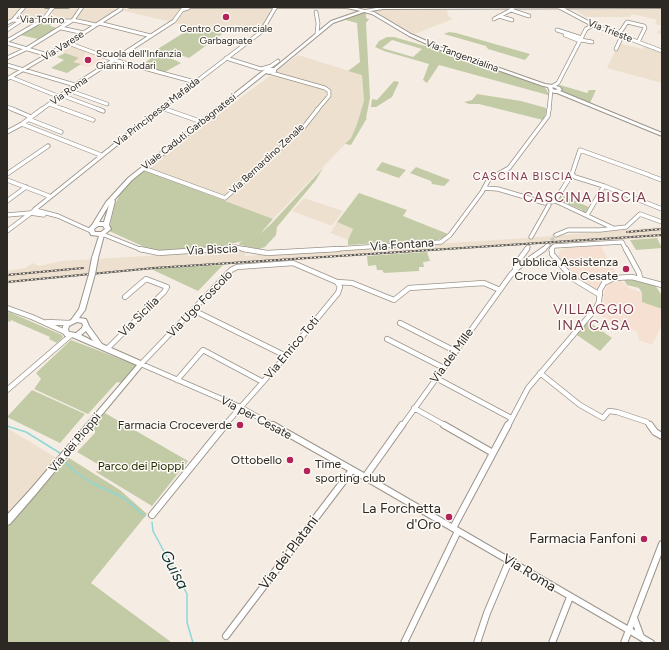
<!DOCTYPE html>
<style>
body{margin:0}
#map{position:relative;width:669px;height:650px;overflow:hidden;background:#f5ede3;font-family:Figtree,sans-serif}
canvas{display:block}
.frame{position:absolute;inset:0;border:8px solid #2c2925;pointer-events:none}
</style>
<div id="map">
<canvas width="669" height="650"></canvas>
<div class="frame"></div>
</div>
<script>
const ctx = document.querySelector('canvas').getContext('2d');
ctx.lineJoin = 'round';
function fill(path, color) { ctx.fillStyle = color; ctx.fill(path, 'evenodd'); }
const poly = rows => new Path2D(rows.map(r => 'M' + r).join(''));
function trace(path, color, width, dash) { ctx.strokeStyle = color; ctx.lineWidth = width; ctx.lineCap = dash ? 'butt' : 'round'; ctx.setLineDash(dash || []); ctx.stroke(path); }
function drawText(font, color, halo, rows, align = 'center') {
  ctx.font = font + ' Figtree,sans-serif'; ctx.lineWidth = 3; ctx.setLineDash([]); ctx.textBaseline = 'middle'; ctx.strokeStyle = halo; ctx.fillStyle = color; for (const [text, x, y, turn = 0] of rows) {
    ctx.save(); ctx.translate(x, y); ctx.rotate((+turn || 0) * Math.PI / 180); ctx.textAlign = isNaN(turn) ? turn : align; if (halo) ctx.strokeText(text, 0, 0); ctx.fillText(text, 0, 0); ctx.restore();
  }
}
const built = poly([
 [7,8,118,8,118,9,96,25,75,20,12,20,7,23],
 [124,8,266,8,270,10,271,13,262,31,234,25,222,34,120,10],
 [447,8,448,16,453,19,412,35,377,14,376,11,379,9],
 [662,9,662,35,657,33,662,26,655,24,657,20,632,14,630,17,586,17,575,10],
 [68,43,88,51,84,54,86,55,79,58,57,50],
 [619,43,642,49,644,46,662,53,662,83,607,68],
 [298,55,362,75,364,102,357,124,351,138,273,219,143,170],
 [304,198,343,211,332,226,292,211],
 [337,222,353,229,348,240,330,233],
 [662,227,662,237,554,244,551,246,545,244,503,246,151,269,89,274,7,284,7,271,25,268,33,263,38,266,62,261,161,255,233,248,235,251,245,251,245,256,527,238,551,236,553,233,559,236,562,233,564,235],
 [7,428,57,458,7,516]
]);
const education = poly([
 [90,52,105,58,88,67,72,62],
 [601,246,617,275,602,280,596,289,579,281,558,256,560,251,565,248],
 [620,280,629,288,642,293,643,302,662,309,662,324,652,345,639,340,637,332,596,314,603,306,604,294,607,285]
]);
const green = poly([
 [360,12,366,13,366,18,369,19,366,23,370,98,366,118,367,118,351,145,345,144,351,138,357,124,364,101,362,75,348,71,360,62,357,23,342,19],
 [43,22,53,22,50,26,57,28,38,39,20,35],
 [193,27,222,34,189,58,177,54,170,58,181,63,165,72,141,66,152,57,148,55],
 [449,32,456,33,530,54,525,60,488,49,486,46,444,34],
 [387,37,394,37,425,46,427,45,544,86,549,94,548,95,439,65,427,83,423,80,429,64,384,51,375,47,379,41],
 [392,40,422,49,413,57,382,48],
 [65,53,79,58,73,62,81,64,67,73,51,68,64,60,57,57],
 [394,81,399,82,392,97,376,107,371,107,372,99,377,100],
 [560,85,587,93,589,90,596,90,590,103,564,92],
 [477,94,521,101,546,108,546,113,543,120,479,104,469,104,464,102,472,100],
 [382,162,406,170,399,178,376,170],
 [416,167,450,180,444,186,432,184,431,181,410,173],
 [323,168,316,180,277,227,276,235,265,247,259,249,240,245,239,243,243,241,214,248,163,252,149,249,109,231,115,205,121,191,143,170,273,219,260,234,271,224],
 [359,193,407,210,403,216,448,234,443,238,434,241,388,244,381,241,378,243,348,245,348,240,353,229,337,222],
 [561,195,589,207,586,212,583,212,582,210,559,200],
 [657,238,662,248,636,250,630,240],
 [427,252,430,261,423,262,424,267,419,267,419,271,384,273,382,270,377,270,376,265,368,266,367,256],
 [223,265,198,291,151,269],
 [624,277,655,285,662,296,662,309,642,302,642,293,639,288,627,285,623,278],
 [9,312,62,335,63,337,57,343,49,339,50,337,11,320,10,322,7,321,7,313],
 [586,320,612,338,600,351,574,333],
 [71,340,136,365,122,383,117,382,88,414,34,389,41,379,36,373],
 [32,390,85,414,60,443,7,417],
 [105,413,188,461,152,506,96,472,101,466,77,452,95,433,93,426],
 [69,458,120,490,147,514,91,583,171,642,170,643,7,643,7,524]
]);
const stream = poly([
 [7,426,26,432,60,453],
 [64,461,74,471,92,483,124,498,145,516],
 [152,522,153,531,187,594,187,622,193,643]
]);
const streetTunnel = poly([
 [548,245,556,235]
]);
const streetFar3 = poly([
 [559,7,593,25,662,51],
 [511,10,529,16],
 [316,12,318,23,317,34],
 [499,16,512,20],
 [494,19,511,10,513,7],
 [13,20,71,21],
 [73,20,96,25],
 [7,23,13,20,24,7],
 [99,23,151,36],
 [61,28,84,33],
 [7,30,22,20],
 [557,30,582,38],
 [616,34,621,31,627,22,644,26,645,28,638,42],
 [565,35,580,41],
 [581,40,592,42],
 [7,41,43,20,53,7],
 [7,43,48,55],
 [68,43,114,60,195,82],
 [616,49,622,36],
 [7,58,26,49,73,20,82,7],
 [226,58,261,69,271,66,278,61],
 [7,65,75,85],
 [272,73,325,88,329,91,329,96,317,110],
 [10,77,60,97],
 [7,79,68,43,121,9,121,7],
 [553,86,558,83,586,29,593,25],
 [68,90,107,104],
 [61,95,101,110],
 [49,104,66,110],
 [7,107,15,110],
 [161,108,168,110],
 [41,110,75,85,174,21,182,10,188,8],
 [159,110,261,32,275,8],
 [549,110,551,90]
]);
const streetFar2 = poly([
 [12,109,31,117],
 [63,109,93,120],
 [98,109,103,111],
 [165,109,202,122],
 [28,119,61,132],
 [22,124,101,155],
 [7,132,22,124,42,109],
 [143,168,225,198,303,128,318,109],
 [7,174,48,146],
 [649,175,580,150,572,174,575,177,604,186,662,209],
 [651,176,662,180],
 [7,180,49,196],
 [484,188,498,189,545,203],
 [7,201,26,187],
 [555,201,572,174],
 [552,202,555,201,560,203,613,228],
 [34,210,160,109],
 [7,215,30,213,44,215],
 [587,215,604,186],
 [7,231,35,210,58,216,91,231],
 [102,234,142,250],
 [556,235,568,230,600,230,626,227,640,214,662,222],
 [531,237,549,205],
 [203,250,235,247,249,250],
 [322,250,441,242,450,235,482,192,489,179,509,168,548,116,549,109],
 [526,250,528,247],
 [543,250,548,245],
 [551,250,554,246,622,242,626,250]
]);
const streetFar1 = poly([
 [140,249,159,253,216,249],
 [243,249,267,253,338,249],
 [552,249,552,254,572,278,600,295],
 [626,249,639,273,640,278],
 [515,269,516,264,527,249],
 [337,282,352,283,394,300,409,288,484,283,500,290],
 [7,308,32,317,65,332],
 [193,310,286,356],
 [47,322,69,323],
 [400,323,455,351],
 [387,339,444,368],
 [107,349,164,292,167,287,146,279,125,297],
 [540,373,580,405,603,418,609,411,617,412,647,422,650,426],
 [436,378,511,418],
 [177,380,203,350,263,382],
 [7,390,71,335],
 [414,408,446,426],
 [224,426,286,356,338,293,340,287],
 [274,426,240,407,141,364,231,270,237,267,293,263,337,282,340,287],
 [402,426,510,276,517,268,544,249],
 [508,426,528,388,596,308,599,302,600,290,604,283,614,278,632,277,662,285]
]);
const street = poly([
 [273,425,365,477,651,643],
 [444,425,493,453],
 [650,425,655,432,662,436],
 [365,477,402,425],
 [152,515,225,425],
 [453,528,508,425],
 [634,618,641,637],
 [226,636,352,470],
 [404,643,458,531],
 [477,643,487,613,509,561],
 [552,643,570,597],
 [624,643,662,544]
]);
const secondary = poly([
 [363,10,374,12,411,34,440,47,545,84,553,85,560,87,562,90,560,91,662,133,662,136,557,93,554,93,549,90,548,87,543,86,438,49,409,36,372,14,364,12,333,23,276,70,276,72,269,74,266,73,132,180,114,200,115,201,109,225,111,229,104,235,98,258,97,259,93,259,92,258,99,236,91,235,88,229,92,225,106,202,128,178,264,70,266,68,274,68,331,21,363,10],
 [553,87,557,89,558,89,555,90,552,88,553,87],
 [109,205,104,222,99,222,109,205],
 [98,226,103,226,105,229,101,232,95,232,94,229,98,226],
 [92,272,95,274,85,310,79,318,86,319,89,326,102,344,143,362,144,364,36,494,10,524,7,525,7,515,30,490,137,365,72,337,65,336,62,330,64,323,71,320,79,309,89,274,92,272],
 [77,322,82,323,83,325,82,328,76,333,69,332,68,330,69,326,77,322],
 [86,331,93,341,81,335,86,331]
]);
const primary = poly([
 [44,7,70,7,68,8,46,8,44,7],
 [128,7,352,7,365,10,382,7,662,7,662,8,383,9,365,12,347,8,130,8,128,7]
]);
const rail = poly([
 [627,232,662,229],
 [7,275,83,268],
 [7,282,154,268,662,235]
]);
const secondaryBridge = poly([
 [92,274,95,258]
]);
const markers = [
 [226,17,4,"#b22358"],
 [88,60,4,"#b22358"],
 [626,269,4,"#b22358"],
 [240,425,4,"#b22358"],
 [290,460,4,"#b22358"],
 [307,471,4,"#b22358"],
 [449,517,4,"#b22358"],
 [644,539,4,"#b22358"]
];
const farStreetnames = [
 ["Via Torino",42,20,1],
 ["Via Trieste",610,31,21],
 ["Via Varese",63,46,-32],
 ["Via Tangenzialina",462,56,20],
 ["Via Roma",69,91,-35],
 ["Via Principessa Mafalda",157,112,-38],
 ["Viale Caduti Garbagnatesi",189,132,-38],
 ["Via Bernardino Zenale",267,159,-43]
];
const farPoinames = [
 ["Centro Commerciale",226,29],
 ["Garbagnate",226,41],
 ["Scuola dell'Infanzia",96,54,"left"],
 ["Gianni Rodari",96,66,"left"]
];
const farNeighbourhoodnames = [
 ["CASCINA BISCIA",523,177]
];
const streetNames = [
 ["Via Fontana",402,245,-4],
 ["Via Biscia",212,250,-3],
 ["Via Ugo Foscolo",200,304,-46],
 ["Via Sicilia",139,317,-45],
 ["Via Enrico Toti",292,348,-50],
 ["Via dei Mille",452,356,-54],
 ["Via per Cesate",256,418,28],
 ["Via dei Pioppi",75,443,-50]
];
const poiNames = [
 ["Pubblica Assistenza",618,262],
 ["Croce Viola Cesate",618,276],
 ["Farmacia Croceverde",232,425],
 ["Ottobello",282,460],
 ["Time",315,464,"left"],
 ["sporting club",315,478,"left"]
];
const parkNames = [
 ["Parco dei Pioppi",141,466]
];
const quarterNames = [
 ["CASCINA BISCIA",585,198],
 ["VILLAGGIO",594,310],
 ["INA CASA",594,326]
];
const nearPoinames = [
 ["La Forchetta",441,509],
 ["d'Oro",441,525],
 ["Farmacia Fanfoni",636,539]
];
const nearStreetnames = [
 ["Via dei Platani",289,553,-53],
 ["Via Roma",529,573,31]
];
const nearWaternames = [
 ["Guisa",174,570,62]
];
fill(built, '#ede0cf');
fill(education, '#f5e0d2');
fill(green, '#c2cba5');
trace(stream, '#8ed7d7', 1.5);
trace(streetTunnel, '#cdc6bd', 3.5, [3.5, 2]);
trace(streetFar3, '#9b948b', 4.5);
trace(streetFar2, '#9b948b', 5);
trace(streetFar1, '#9b948b', 6);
trace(street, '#9b948b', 8);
trace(secondary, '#9b948b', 2);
trace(primary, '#9b948b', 2);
trace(streetFar3, '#fff', 3);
trace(streetFar2, '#fff', 3.5);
trace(streetFar1, '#fff', 4.5);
trace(street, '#fff', 6);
fill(secondary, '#fff');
fill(primary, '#fff');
trace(rail, '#5a5650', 2);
trace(rail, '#fefbf7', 1, [2]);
trace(secondaryBridge, '#9b948b', 8, []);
trace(secondaryBridge, '#fff', 6);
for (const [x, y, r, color] of markers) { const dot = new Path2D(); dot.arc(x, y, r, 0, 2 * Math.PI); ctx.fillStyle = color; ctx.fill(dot); trace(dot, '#fefbf7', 1.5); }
drawText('10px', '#2c2925', '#fefbf7', farStreetnames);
drawText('10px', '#2c2925', '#fefbf7', farPoinames);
ctx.letterSpacing = '1px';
drawText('11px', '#7f384c', '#fefbf7', farNeighbourhoodnames);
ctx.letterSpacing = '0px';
drawText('12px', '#2c2925', '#fefbf7', streetNames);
drawText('12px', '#2c2925', '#fefbf7', poiNames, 'right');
drawText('12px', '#272e04', '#fefbf7', parkNames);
ctx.letterSpacing = '1px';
drawText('14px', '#7f384c', '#fefbf7', quarterNames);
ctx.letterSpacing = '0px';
drawText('14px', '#2c2925', '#fefbf7', nearPoinames, 'right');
drawText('14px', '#2c2925', '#fefbf7', nearStreetnames);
drawText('italic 16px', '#0d3232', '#fefbf7', nearWaternames);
</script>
